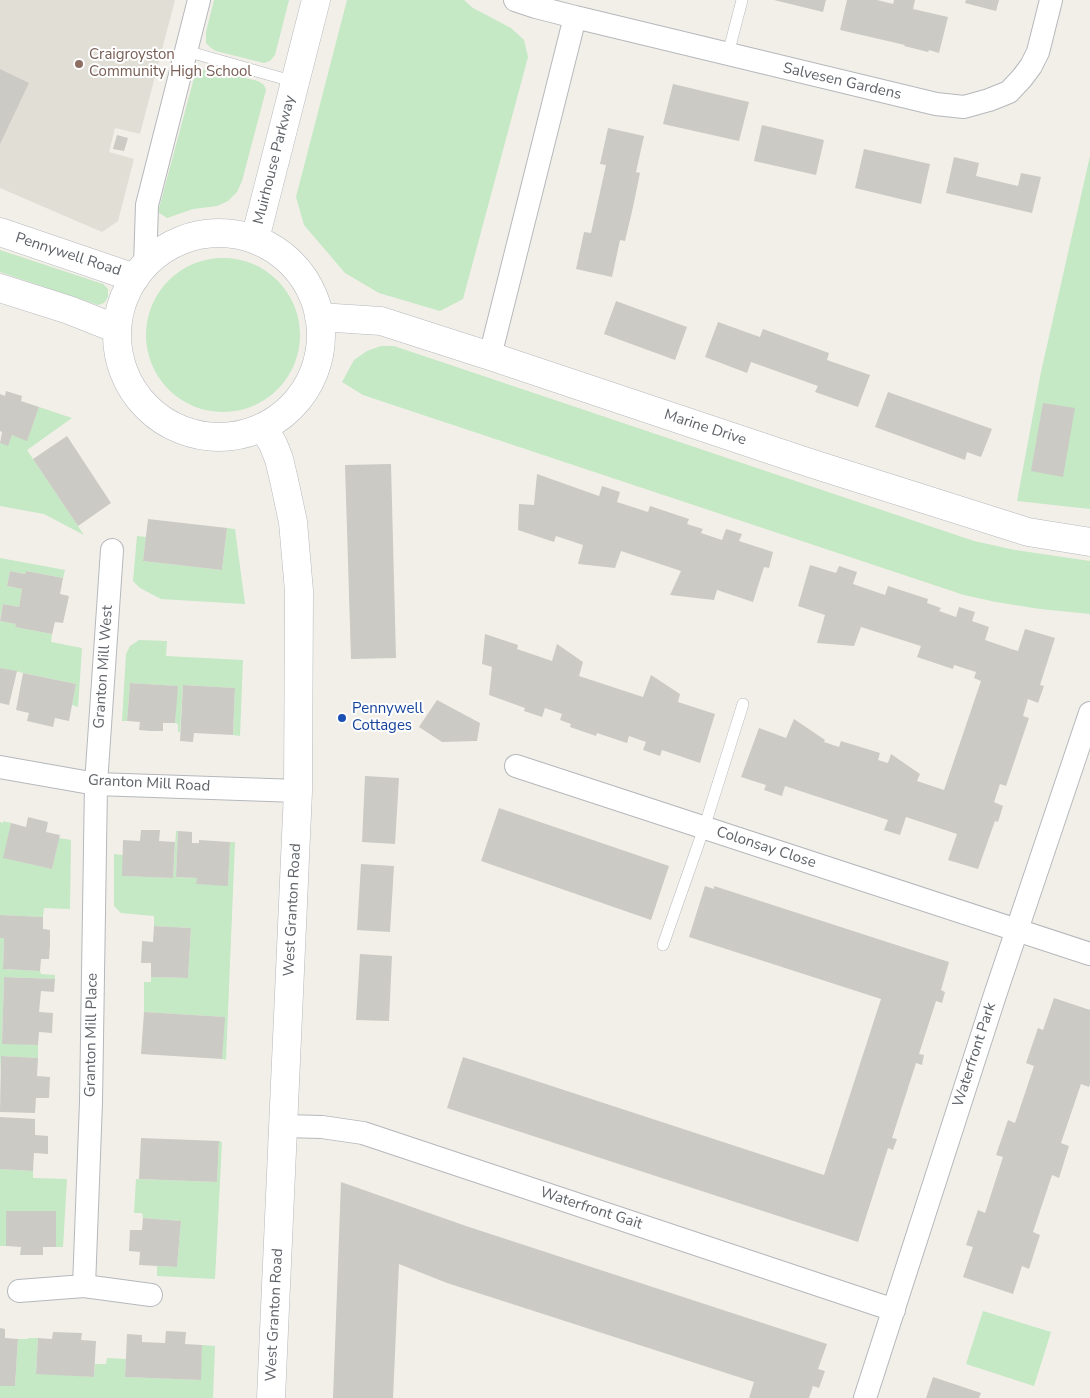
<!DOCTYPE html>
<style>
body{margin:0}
canvas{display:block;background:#f1efe8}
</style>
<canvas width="1090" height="1398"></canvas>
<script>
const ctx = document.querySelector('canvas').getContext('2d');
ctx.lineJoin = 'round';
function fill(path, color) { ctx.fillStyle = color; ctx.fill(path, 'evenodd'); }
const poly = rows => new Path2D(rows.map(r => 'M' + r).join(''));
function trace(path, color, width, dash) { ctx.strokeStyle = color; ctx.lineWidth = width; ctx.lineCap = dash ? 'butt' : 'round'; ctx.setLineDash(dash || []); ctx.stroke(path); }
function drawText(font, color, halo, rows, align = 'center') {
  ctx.font = font + ' "Nunito Sans",sans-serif'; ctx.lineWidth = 4; ctx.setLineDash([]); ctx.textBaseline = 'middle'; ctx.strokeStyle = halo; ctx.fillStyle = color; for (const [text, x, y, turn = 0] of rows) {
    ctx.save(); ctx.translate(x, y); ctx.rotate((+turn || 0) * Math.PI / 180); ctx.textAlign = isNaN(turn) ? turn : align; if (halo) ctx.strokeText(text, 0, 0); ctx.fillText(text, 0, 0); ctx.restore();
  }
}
const education = poly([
 [0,0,175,0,140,134,115,128,109,152,134,159,118,221,102,232,0,188]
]);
const green = poly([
 [214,0,289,0,275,55,270,61,264,63,216,51,211,48,206,43,206,32],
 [347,0,464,0,473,8,511,28,524,40,528,57,463,299,440,311,379,293,345,273,304,225,296,197],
 [207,69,258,81,264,85,266,90,242,181,237,192,228,201,217,206,193,209,167,218,158,212,194,78,201,71],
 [1090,156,1090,509,1017,501,1041,372],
 [0,250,103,284,108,289,108,297,104,303,98,305,0,272],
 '146 335a77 77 0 1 1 154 0a77 77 0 1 1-154 0Z',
 [381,346,394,346,974,541,1015,550,1090,561,1090,614,1040,609,996,602,964,595,363,395,342,382,354,360,367,351],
 [39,407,72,418,27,450,84,535,44,514,0,506,0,443,8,445,12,435,27,440],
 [227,528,235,529,245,604,161,599,140,588,133,581,137,536,146,537,143,561,222,570],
 [0,558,65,570,63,578,26,571,25,574,10,571,7,586,22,589,19,607,3,604,0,619],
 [0,621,16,624,15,627,52,634,51,642,82,648,78,707,72,705,76,684,0,668],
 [139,640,167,641,166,656,243,660,240,736,233,735,235,688,183,685,180,732,178,732,178,724,175,723,177,686,130,683,127,721,122,721,126,654,130,646],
 [3,821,11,823,4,858,52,869,59,838,71,840,70,909,44,908,43,917,0,915,0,822,3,823],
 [176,831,178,831,176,877,197,878,197,884,228,885,230,842,235,842,226,1060,222,1059,224,1017,144,1012,144,982,151,982,151,977,188,978,191,928,154,926,154,916,121,913,114,906,114,854,123,855,123,876,173,878],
 [0,938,4,938,3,969,40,971,41,974,55,975,55,979,4,977,2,1043,38,1045,38,1058,1,1056,0,1073],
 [219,1141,222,1142,215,1279,157,1276,157,1266,177,1267,181,1221,143,1218,142,1213,134,1213,136,1179,217,1182],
 [0,1169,33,1171,33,1178,67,1179,63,1247,56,1247,56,1211,7,1211,6,1246,0,1246],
 [983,1311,1051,1332,1034,1386,966,1364],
 [28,1338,38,1338,36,1373,94,1377,95,1364,106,1364,107,1358,126,1359,125,1377,200,1380,202,1345,215,1346,213,1398,0,1398,0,1386,15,1386,18,1339,28,1339]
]);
const building = poly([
 [774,0,826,0,823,12],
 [847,0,877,0,893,4,894,0,915,0,913,9,948,17,939,53,929,50,928,52,904,46,905,45,840,30],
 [966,0,999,0,996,11,965,3],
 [0,69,29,83,0,144],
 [673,84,749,102,739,141,663,124],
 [762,125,824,140,816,175,754,161],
 [608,128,644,136,636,172,640,173,633,207,625,241,620,240,612,277,576,269,584,232,591,233,606,165,600,164],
 [117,135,128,138,124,151,113,149],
 [864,149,930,164,921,204,855,188],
 [954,157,979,163,976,176,1018,186,1021,173,1041,177,1032,213,946,193],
 [616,301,687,327,675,360,604,334],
 [718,322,760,337,763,329,829,353,827,360,870,375,858,407,815,392,818,386,751,362,747,373,705,357],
 [6,391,22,396,21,401,39,407,27,441,12,435,8,446,0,443,2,432,0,431,0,394,5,396],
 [888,392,992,429,981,457,967,452,965,460,875,427],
 [1043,403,1075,408,1063,477,1031,471],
 [67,436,111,503,78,526,33,459],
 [391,464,396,658,351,659,345,465],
 [537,474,599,496,602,486,620,492,617,502,648,512,650,506,689,519,687,524,703,529,701,533,722,540,726,529,742,534,739,541,773,552,769,568,764,567,753,602,717,590,714,600,670,595,681,571,621,551,615,568,578,564,583,545,556,536,554,542,518,530,519,504,534,505],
 [148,519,227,528,222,570,143,561],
 [810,565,836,573,839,566,857,572,853,584,885,595,888,586,928,599,927,603,941,608,939,611,956,617,959,607,975,612,972,621,989,627,985,640,1011,649,1018,651,1025,629,1055,638,1040,685,1044,686,1038,703,1028,699,1023,716,1029,718,1006,786,1000,784,994,802,1003,806,998,822,995,821,978,869,948,860,957,834,906,817,900,835,884,830,888,820,785,786,782,796,764,790,766,785,741,777,759,728,786,738,794,719,825,740,824,742,839,747,841,741,880,753,878,760,888,763,891,754,920,774,917,781,944,790,981,681,974,678,976,672,954,665,953,669,917,657,921,646,861,627,854,646,817,643,825,615,798,606],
 [10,571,25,574,26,571,63,578,60,594,69,596,63,623,55,622,52,634,15,627,16,624,0,621,3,604,19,607,22,589,7,586],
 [485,634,518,645,517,649,552,661,557,644,583,662,579,676,643,697,651,675,680,694,678,702,715,714,700,763,662,750,660,756,643,750,646,742,629,736,627,743,597,733,596,736,570,727,571,724,560,720,562,714,545,708,542,717,524,711,525,708,489,695,492,667,482,664],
 [0,668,17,671,9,705,0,703],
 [23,673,76,684,69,721,55,718,53,727,27,721,29,713,16,710],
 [130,683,178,686,175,723,163,723,163,731,151,731,139,730,140,722,127,721],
 [183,685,235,688,233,735,194,733,193,742,180,741],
 [437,700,480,723,477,741,442,742,419,727],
 [365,776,399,778,395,844,362,842],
 [499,808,669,866,651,920,481,861],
 [28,817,48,822,46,832,60,835,52,869,3,858,11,823,26,827],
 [141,830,160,830,159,841,175,842,173,878,122,876,123,840,140,841],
 [178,831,192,832,192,843,199,843,199,840,230,842,228,886,196,884,197,878,176,877],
 [361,864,394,866,390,932,357,930],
 [705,886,714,889,714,886,949,962,941,990,945,992,942,1003,936,1001,919,1054,924,1055,922,1065,916,1063,892,1138,897,1139,893,1150,888,1148,858,1242,447,1108,463,1057,824,1175,881,999,689,937],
 [0,915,43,917,43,929,50,930,50,945,49,959,41,959,40,971,3,969,4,938,0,938],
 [154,926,191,928,188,978,151,977,151,963,141,963,142,941,153,942],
 [360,954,392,956,389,1021,356,1020],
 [4,977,55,979,54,992,41,991,39,1012,53,1013,52,1033,39,1032,38,1045,2,1044],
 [1054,998,1090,1010,1090,1084,1089,1087,1081,1084,1061,1143,1069,1146,1059,1178,1052,1175,1033,1232,1040,1235,1029,1269,1022,1266,1013,1294,963,1277,973,1247,966,1245,978,1210,985,1213,1003,1157,996,1155,1008,1120,1015,1123,1034,1066,1026,1063,1038,1028,1043,1030],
 [144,1012,225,1017,222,1059,141,1054],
 [1,1056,38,1058,37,1076,50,1077,49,1098,36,1098,35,1113,0,1112],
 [0,1117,35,1119,35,1135,48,1136,48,1154,34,1153,33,1171,0,1169],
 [141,1138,219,1141,217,1182,139,1179],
 [341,1182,466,1226,827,1344,818,1369,825,1371,819,1388,813,1386,809,1398,749,1398,754,1382,447,1283,399,1264,393,1398,333,1398],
 [6,1211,56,1211,56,1247,43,1247,43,1255,20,1255,21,1247,6,1246],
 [143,1218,181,1221,177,1267,139,1265,140,1252,129,1251,130,1230,142,1230],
 [0,1328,5,1329,5,1338,18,1339,15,1386,0,1386],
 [166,1331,186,1332,185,1344,202,1345,201,1380,125,1377,127,1334,142,1335,142,1342,165,1343],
 [53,1332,82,1333,81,1340,96,1341,94,1377,36,1374,38,1338,52,1339],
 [933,1377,981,1393,979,1398,926,1398]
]);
const service = poly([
 [186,51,295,82],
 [728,54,742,0],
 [663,945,704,828,743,704]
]);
const minor = poly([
 [575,17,936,104,964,107,989,100,1009,92,1022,78,1031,66,1038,52,1051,0],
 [145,266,147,205,199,0],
 [490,356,575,17,536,7,515,0],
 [516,766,1090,954],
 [0,767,96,784,298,791],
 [283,1126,322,1127,363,1133,894,1310],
 [84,1286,91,1102,96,784,112,550],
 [19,1291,84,1286,151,1295],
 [865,1398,995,995,1090,713]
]);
const tertiary = poly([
 [0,232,135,278],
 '117 335a102 102 0 1 1 204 0a102 102 0 1 1-204 0Z',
 [255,239,316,0],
 [0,288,69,310,117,329],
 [319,317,381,321,490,356,810,463,1028,532,1090,542],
 [263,427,273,444,279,459,284,480,293,522,299,591,298,791,271,1398]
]);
const markers = [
 [79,64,5,"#8d6e63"],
 [342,718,5,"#1a4fb4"]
];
const educationNames = [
 ["Craigroyston",89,55],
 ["Community High School",89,72]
];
const streetNames = [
 ["Salvesen Gardens",842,82,13],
 ["Muirhouse Parkway",275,160,-76],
 ["Pennywell Road",68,255,18],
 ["Marine Drive",705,428,18],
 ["Granton Mill West",104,667,-86],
 ["Granton Mill Road",149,784,3],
 ["Colonsay Close",766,848,18],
 ["West Granton Road",293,910,-87],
 ["Granton Mill Place",92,1035,-89],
 ["Waterfront Park",975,1055,-72],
 ["Waterfront Gait",591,1209,18],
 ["West Granton Road",275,1315,-87]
];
const transitNames = [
 ["Pennywell",352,709],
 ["Cottages",352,726]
];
fill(education, '#e1ded6');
fill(green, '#c5e8c5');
fill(building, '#cccac5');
trace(service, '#b5b8bc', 12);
trace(minor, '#b5b8bc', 24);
trace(tertiary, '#b5b8bc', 29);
trace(service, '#fff', 11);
trace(minor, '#fff', 22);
trace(tertiary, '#fff', 28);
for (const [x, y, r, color] of markers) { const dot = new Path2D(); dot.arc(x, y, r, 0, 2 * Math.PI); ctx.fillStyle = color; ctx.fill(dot); trace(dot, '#fff', 2); }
drawText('15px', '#785e54', '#fff', educationNames, 'left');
drawText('15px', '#5f6368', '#fff', streetNames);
drawText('15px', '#164399', '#fff', transitNames, 'left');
</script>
